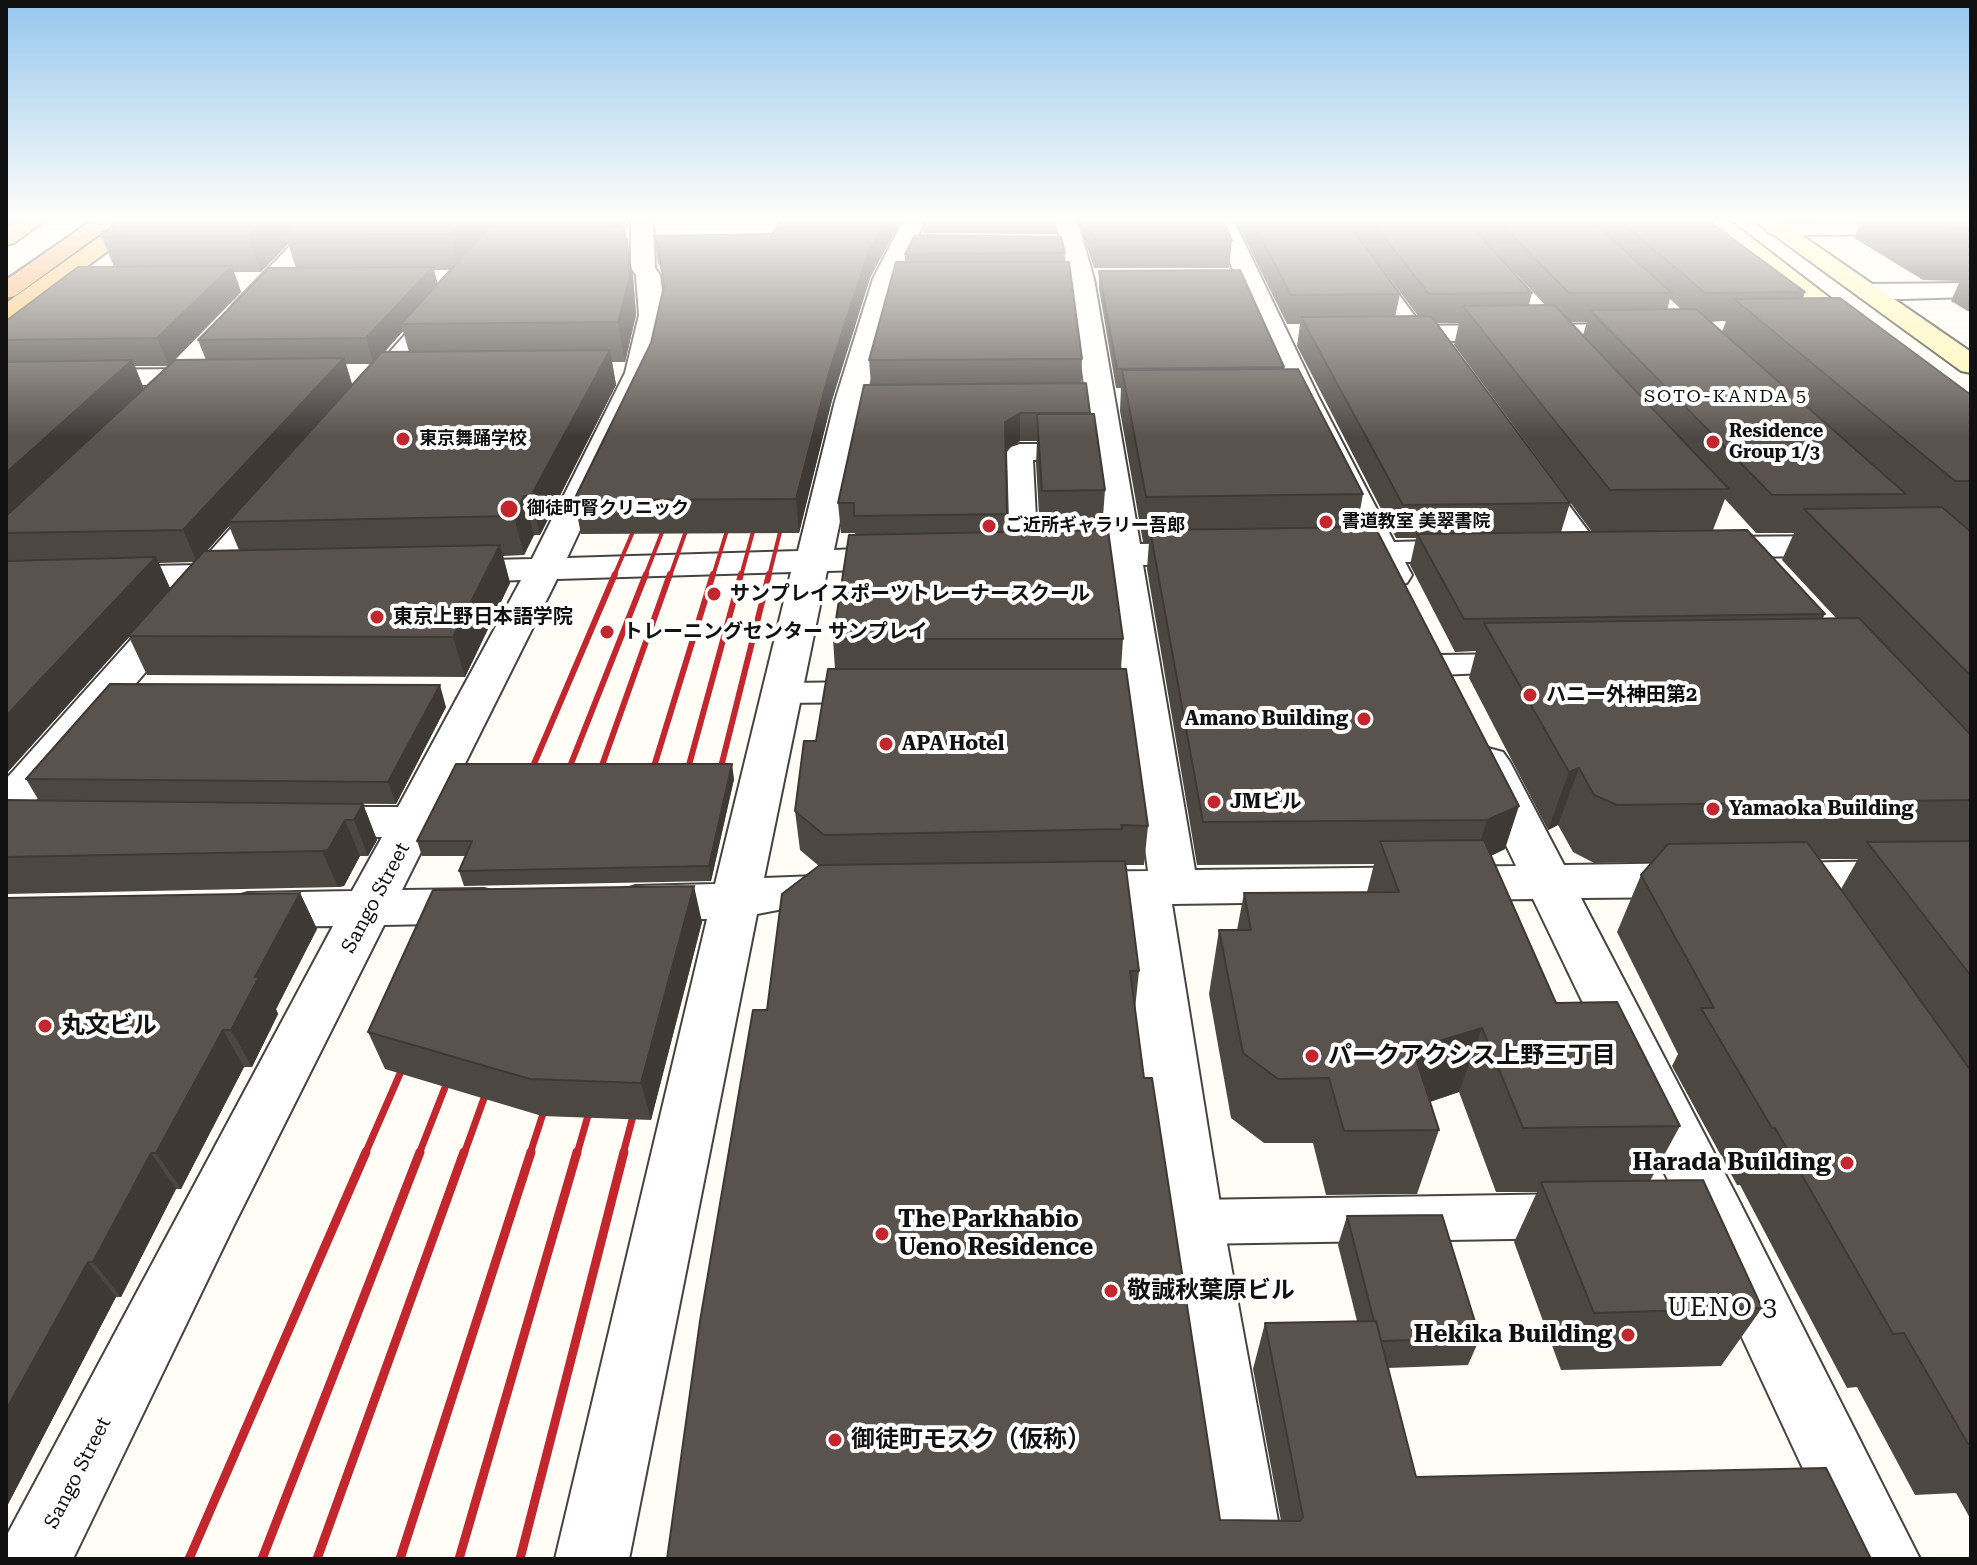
<!DOCTYPE html>
<meta charset="utf-8">
<style>
body{margin:0}
#map{position:relative;width:1977px;height:1565px;overflow:hidden;background:#fffdf5;font-family:"Roboto Serif",serif}
canvas{display:block}
.frame{position:absolute;inset:0;border:8px solid #111;pointer-events:none}
</style>
<div id="map">
<canvas width="1977" height="1565"></canvas>
<div class="frame"></div>
</div>
<script>
const ctx = document.querySelector('canvas').getContext('2d');
ctx.lineJoin = 'round';
const poly = rows => new Path2D(rows.map(r => 'M' + r).join(''));
function trace(path, color, width, dash) { ctx.strokeStyle = color; ctx.lineWidth = width; ctx.lineCap = dash ? 'butt' : 'round'; ctx.setLineDash(dash || []); ctx.stroke(path); }
function fill(path, color) { ctx.fillStyle = color; ctx.fill(path, 'evenodd'); }
function drawText(font, color, halo, rows, align = 'center') {
  ctx.font = font + ' "Roboto Serif","Noto Sans JP",serif'; ctx.lineWidth = 8; ctx.setLineDash([]); ctx.textBaseline = 'middle'; ctx.strokeStyle = halo; ctx.fillStyle = color; for (const [text, x, y, turn = 0] of rows) {
    ctx.save(); ctx.translate(x, y); ctx.rotate((+turn || 0) * Math.PI / 180); ctx.textAlign = isNaN(turn) ? turn : align; if (halo) ctx.strokeText(text, 0, 0); ctx.fillText(text, 0, 0); ctx.restore();
  }
}
const service = poly([
 [1325,219,1343,219,1428,334,1425,339,1409,339,1325,219],
 [1020,444,1086,444,1095,447,1099,452,1095,457,1086,460,1033,460,1038,557,1034,563,1024,566,1014,563,1010,557,1007,452,1011,447,1020,444],
 [1536,471,1545,473,1597,543,1601,549,1597,555,1587,558,1577,555,1523,479,1527,473,1536,471],
 [1519,654,1530,657,1535,664,1530,671,1439,675,1428,672,1423,665,1428,658,1439,655,1519,654],
 [874,682,886,685,891,692,886,699,874,702,781,703,769,700,764,693,769,686,781,683,874,682],
 [1574,1194,1592,1200,1599,1216,1592,1232,1574,1238,1192,1244,1174,1238,1167,1222,1174,1206,1192,1200,1574,1194]
]);
const minor = poly([
 [316,219,340,219,251,315,233,315,229,310,233,305,316,219],
 [508,219,531,219,374,404,364,407,354,404,349,398,354,392,508,219],
 [631,219,653,219,655,268,660,275,665,315,653,373,567,558,798,551,835,401,873,279,904,219,926,219,897,279,865,401,834,550,903,547,915,551,921,558,915,565,903,569,827,571,764,878,843,875,860,880,867,892,860,904,843,909,778,910,757,914,629,1559,555,1559,707,919,636,920,619,915,612,903,619,891,636,886,715,884,791,572,557,579,402,890,484,889,501,894,508,906,501,918,484,923,384,925,234,1225,73,1559,6,1559,8,1533,333,926,248,927,231,922,224,910,231,898,248,893,352,891,382,837,308,837,292,833,285,822,292,811,308,807,398,807,521,580,448,583,435,580,430,572,435,564,448,561,532,559,625,373,639,315,636,275,631,268,631,219],
 [1055,219,1077,219,1094,279,1140,544,1207,543,1219,547,1225,554,1219,561,1207,565,1143,565,1195,870,1516,866,1466,762,1473,752,1488,748,1503,752,1510,762,1564,865,1699,863,1716,868,1723,880,1716,892,1699,897,1581,898,1736,1195,1920,1559,1845,1559,1692,1230,1533,899,1172,904,1223,1222,1285,1559,1211,1559,1161,1222,1123,905,1067,906,1050,901,1043,889,1050,877,1067,872,1148,871,1108,566,1052,567,1040,563,1034,556,1040,549,1052,545,1105,545,1070,279,1055,219],
 [1211,219,1233,219,1319,398,1394,542,1471,540,1483,544,1489,551,1483,558,1471,562,1405,562,1412,575,1407,583,1394,586,1381,583,1370,563,1328,564,1316,560,1310,553,1316,546,1360,542,1289,398,1211,219],
 [1971,220,1971,234,1776,235,1768,233,1765,228,1768,223,1776,221,1971,220],
 [1971,283,1971,297,1868,300,1859,297,1855,292,1859,287,1868,284,1971,283],
 [1645,324,1654,326,1658,332,1654,338,1385,342,1376,340,1372,334,1376,328,1385,326,1645,324],
 [216,369,226,371,230,377,226,383,6,388,6,370,216,369],
 [276,488,288,491,292,498,237,564,253,567,258,575,253,583,219,586,22,817,6,822,6,779,178,587,6,591,6,569,198,565,264,491,276,488],
 [1847,536,1859,539,1864,546,1859,553,1847,556,1704,557,1692,554,1687,547,1692,540,1704,537,1847,536],
 [1971,860,1971,894,1775,897,1758,892,1751,880,1758,868,1775,863,1971,860]
]);
const secondary = poly([
 [1702,219,1727,219,1877,334,1873,340,1855,340,1702,219],
 [1752,219,1778,219,1971,352,1971,373,1961,371,1752,219]
]);
const trunk = poly([
 [20,219,47,219,14,243,6,245,6,228,20,219],
 [125,219,151,219,15,320,6,323,6,303,125,219]
]);
const motorway = poly([
 [94,219,120,219,15,296,6,298,6,280,94,219]
]);
const railFar3 = poly([
 [614,576,641,513],
 [645,576,670,512],
 [670,576,692,514],
 [713,576,733,511],
 [741,576,758,513],
 [769,576,785,512]
]);
const railFar2 = poly([
 [563,784,646,574],
 [525,785,615,574],
 [595,785,670,574],
 [648,786,713,574],
 [683,787,741,574],
 [716,787,769,574]
]);
const railFar1 = poly([
 [365,1154,409,1053],
 [419,1154,453,1067],
 [464,1154,492,1076],
 [530,1154,549,1095],
 [577,1154,593,1098],
 [623,1154,638,1097]
]);
const rail = poly([
 [189,1559,366,1152],
 [262,1559,420,1152],
 [317,1559,464,1152],
 [400,1559,531,1152],
 [459,1559,577,1152],
 [520,1559,624,1152]
]);
const wall = poly([
 [128,219,626,219,625,236,633,276,636,315,625,362,612,362,616,385,540,535,534,535,524,555,503,556,510,583,465,677,147,675,129,637,6,774,6,321,114,267,102,237],
 [288,244,296,268,198,340,206,360,170,365,241,292,234,272,261,272],
 [434,270,451,270,438,284],
 [403,331,409,352,384,352],
 [346,364,371,364,352,385],
 [135,366,169,366,144,389],
 [229,526,239,550,207,551],
 [194,562,170,589,159,563],
 [922,219,1056,219,1056,234,923,233],
 [1078,219,1223,219,1232,241,1229,268,1094,268],
 [1235,219,1345,219,1400,294,1395,317,1418,316,1345,219,1465,219,1532,293,1529,305,1545,305,1465,219,1706,219,1805,292,1803,298,1971,395,1971,1520,1956,1493,1915,1495,1857,1387,1847,1388,1740,1185,1737,1185,1672,1066,1678,1054,1617,932,1641,875,1652,862,1594,863,1573,852,1558,825,1548,830,1469,678,1476,651,1455,652,1410,565,1416,538,1396,538,1297,346,1300,324,1287,324],
 [1670,299,1682,310,1667,310],
 [1722,321,1726,321,1722,332,1710,322],
 [1570,322,1587,322,1583,335],
 [1435,323,1459,323,1454,345,1592,532,1561,532,1570,503],
 [1725,499,1756,533,1794,533,1782,560,1836,618,1823,618,1825,614,1713,530],
 [1820,859,1858,859,1841,889],
 [1862,219,1971,219,1971,313,1951,301,1960,281,1923,280,1854,238],
 [772,234,870,278,832,400,799,533,581,534,574,500,651,343,664,286,662,272,658,263,654,236],
 [1065,253,1064,262,1082,359,1081,383,1090,414,1105,490,1102,530,1123,639,1121,669,1148,826,1144,865,1125,865,1139,971,1135,1009,1144,1078,1220,1520,1281,1521,1253,1369,1265,1323,1357,1321,1338,1245,1347,1216,1480,1338,1468,1365,1388,1368,1416,1477,1871,1559,667,1559,767,1010,819,866,800,850,795,811,816,741,835,669,833,639,856,535,855,533,841,533,838,503,871,385,869,360,905,262,905,254],
 [1020,441,1037,441,1036,463,1040,531,1007,532,1006,450],
 [1099,271,1284,367,1284,369,1363,494,1357,527,1505,849,1491,856,1556,1003,1680,1126,1650,1181,1762,1308,1721,1366,1561,1370,1514,1242,1537,1192,1496,1192,1459,1092,1430,1102,1439,1130,1417,1194,1326,1195,1313,1143,1264,1143,1231,1118,1209,994,1219,930,1237,930,1244,893,1367,892,1374,864,1197,865,1147,569,1149,542,1143,542,1120,411,1121,388,1116,388,1099,289],
 [446,707,396,804,236,803,363,804,377,840,368,856,360,856,344,886,338,887,6,894,6,800,39,801,26,779],
 [734,779,711,881,464,886,459,871,466,856,422,856,417,841],
 [300,893,317,929,276,1009,278,1014,252,1067,244,1067,181,1189,176,1189,121,1297,116,1297,6,1508,6,898],
 [702,922,651,1120,542,1116,385,1069,368,1032]
]);
const shadedWall = poly([
 [266,219,313,219,285,235,288,244,261,272,248,236],
 [464,219,504,219,459,270,450,234],
 [616,219,626,219,625,238,613,228],
 [887,219,902,219,870,278,832,400,799,533,796,499,830,369,869,251],
 [627,240,633,276,636,315,625,362,618,322],
 [232,266,241,292,169,366,157,338],
 [433,267,439,291,401,324,403,331,374,364,366,338],
 [610,350,616,385,540,535,531,496],
 [344,358,353,387,228,522,229,526,197,562,183,530],
 [132,360,144,389,6,519,6,473],
 [1020,413,1020,441,1005,450,1005,422],
 [524,496,534,535,524,555,514,516],
 [500,545,510,583,465,677,453,637],
 [156,557,171,590,128,636,129,637,6,774,6,716],
 [440,685,446,707,396,804,388,782],
 [732,764,734,779,711,881,709,866],
 [1579,768,1558,825,1548,830,1569,772],
 [363,804,377,840,368,856,354,820],
 [1519,806,1505,849,1473,864,1487,820],
 [345,820,360,856,344,886,338,887,322,851],
 [694,886,702,922,651,1120,641,1083],
 [300,893,317,929,276,1009,278,1014,252,1067,231,1030,255,977],
 [1482,1028,1459,1092,1393,1114,1413,1049],
 [223,1030,244,1067,181,1189,156,1153],
 [151,1153,176,1189,121,1297,93,1262],
 [88,1262,116,1297,6,1508,6,1410]
]);
const building = poly([
 [128,219,266,219,248,236,102,237,128,219],
 [300,219,464,219,450,234,285,235,300,219],
 [497,219,616,219,613,228,622,228,627,240,630,277,618,322,401,324,497,219],
 [783,219,887,219,869,251,830,369,796,499,574,500,651,343,664,286,659,247,654,236,772,234,783,219],
 [1088,219,1223,219,1232,241,1096,241,1088,219],
 [1251,219,1345,219,1400,294,1291,295,1251,219],
 [1370,219,1465,219,1532,293,1429,294,1370,219],
 [1496,219,1589,219,1672,293,1569,293,1496,219],
 [1618,219,1706,219,1805,292,1705,293,1618,219],
 [1931,219,1971,219,1971,228,1946,228,1931,219],
 [915,235,1061,237,1065,253,905,254,915,235],
 [896,262,1069,262,1082,359,869,360,896,262],
 [232,266,157,338,6,340,6,321,78,267,232,266],
 [433,267,366,338,198,340,269,268,433,267],
 [1240,270,1284,367,1117,369,1099,271,1240,270],
 [1840,298,1971,395,1971,481,1955,481,1734,299,1840,298],
 [1554,305,1729,489,1610,490,1463,306,1554,305],
 [1696,309,1906,494,1772,495,1590,310,1696,309],
 [1431,316,1570,503,1403,505,1301,317,1431,316],
 [610,350,531,496,524,496,514,516,228,522,382,352,610,350],
 [344,358,183,530,6,533,6,516,175,360,344,358],
 [132,360,6,473,6,362,132,360],
 [1298,369,1363,494,1146,497,1122,370,1298,369],
 [1086,383,1090,413,1020,413,1005,422,1007,514,854,516,854,503,838,503,864,385,1086,383],
 [1037,414,1094,414,1105,490,1042,491,1037,414],
 [1942,507,1971,532,1971,676,1804,509,1942,507],
 [1375,527,1519,806,1487,820,1203,822,1150,530,1375,527],
 [1108,530,1123,639,833,639,849,535,1108,530],
 [1747,530,1825,614,1464,619,1417,534,1747,530],
 [500,545,453,637,128,636,204,551,500,545],
 [156,557,6,716,6,561,156,557],
 [1859,618,1971,735,1971,800,1617,805,1594,795,1579,768,1569,772,1484,623,1859,618],
 [828,669,1126,669,1148,826,1121,825,1122,829,824,835,795,811,804,741,816,741,828,669],
 [110,684,440,685,388,782,26,779,110,684],
 [456,764,732,764,709,866,459,871,472,841,417,841,456,764],
 [6,800,363,804,354,820,345,820,328,850,322,851,6,857,6,800],
 [1484,840,1556,1003,1617,1002,1680,1126,1523,1128,1482,1028,1413,1049,1439,1130,1344,1131,1329,1078,1278,1079,1243,1053,1219,930,1251,930,1244,893,1399,892,1380,841,1484,840],
 [1971,841,1971,976,1867,842,1971,841],
 [1807,842,1971,1071,1971,1443,1968,1444,1904,1333,1893,1334,1775,1128,1772,1128,1701,1008,1714,1008,1641,875,1668,844,1807,842],
 [1125,861,1139,971,1130,971,1144,1078,1152,1078,1220,1520,1300,1521,1303,1517,1265,1323,1376,1321,1416,1477,1826,1468,1871,1559,667,1559,700,1321,753,1010,767,1010,782,894,820,865,1125,861],
 [694,886,641,1083,530,1079,368,1032,433,890,694,886],
 [300,893,255,977,259,977,231,1030,223,1030,156,1153,151,1153,93,1262,88,1262,6,1410,6,898,300,893],
 [1703,1180,1762,1308,1594,1313,1541,1182,1703,1180],
 [1442,1215,1480,1338,1381,1341,1376,1321,1374,1321,1347,1216,1442,1215]
]);
const markers = [
 [403,439,8,"#c4262e"],
 [1713,442,8,"#c4262e"],
 [509,509,10,"#c4262e"],
 [1326,522,8,"#c4262e"],
 [989,526,8,"#c4262e"],
 [714,594,8,"#c4262e"],
 [377,617,8,"#c4262e"],
 [607,632,8,"#c4262e"],
 [1530,695,8,"#c4262e"],
 [1364,719,8,"#c4262e"],
 [886,744,8,"#c4262e"],
 [1214,802,8,"#c4262e"],
 [1713,809,8,"#c4262e"],
 [45,1026,8,"#c4262e"],
 [1312,1056,8,"#c4262e"],
 [1847,1163,8,"#c4262e"],
 [882,1234,8,"#c4262e"],
 [1111,1291,8,"#c4262e"],
 [1628,1335,8,"#c4262e"],
 [835,1440,8,"#c4262e"]
];
const farNeighbourhoodnames = [
 ["SOTO-KANDA 5",1726,397]
];
const farPoinames = [
 ["Residence",1729,432],
 ["Group 1/3",1729,453],
 ["東京舞踊学校",419,439],
 ["御徒町腎クリニック",527,509],
 ["書道教室 美翠書院",1342,522],
 ["ご近所ギャラリー吾郎",1005,526]
];
const poiNames = [
 ["サンプレイスポーツトレーナースクール",730,594],
 ["東京上野日本語学院",393,617],
 ["トレーニングセンター サンプレイ",623,632],
 ["ハニー外神田第2",1546,695],
 ["Amano Building",1348,719,"right"],
 ["APA Hotel",902,744],
 ["JMビル",1230,802],
 ["Yamaoka Building",1729,809]
];
const streetNames = [
 ["Sango Street",376,898,-62],
 ["Sango Street",78,1473,-63]
];
const nearPoinames = [
 ["丸文ビル",61,1026],
 ["パークアクシス上野三丁目",1328,1056],
 ["Harada Building",1831,1163,"right"],
 ["The Parkhabio",898,1220],
 ["Ueno Residence",898,1248],
 ["敬誠秋葉原ビル",1127,1291],
 ["Hekika Building",1612,1335,"right"],
 ["御徒町モスク（仮称）",851,1440]
];
const nearNeighbourhoodnames = [
 ["UENO 3",1723,1308]
];
trace(service, '#444', 4);
trace(minor, '#444', 4);
trace(secondary, '#333', 4);
trace(trunk, '#222', 4);
trace(motorway, '#222', 4);
fill(service, '#fff');
fill(minor, '#fff');
fill(secondary, '#fff6b0');
fill(trunk, '#f7bc64');
fill(motorway, '#f5a25d');
trace(railFar3, '#c4262e', 4);
trace(railFar2, '#c4262e', 6);
trace(railFar1, '#c4262e', 7);
trace(rail, '#c4262e', 9);
fill(wall, '#4d4742');
fill(shadedWall, '#3f3936');
fill(building, '#5a524d');
trace(building, '#3f3936', 2);
const sky = ctx.createLinearGradient(0, 0, 0, 438);
sky.addColorStop(0, '#95c6ee');
sky.addColorStop(0.5, '#fffefa');
sky.addColorStop(1, '#fffefa00');
ctx.fillStyle = sky;
ctx.fillRect(0, 0, 1977, 438);
for (const [x, y, r, color] of markers) { const dot = new Path2D(); dot.arc(x, y, r, 0, 2 * Math.PI); ctx.fillStyle = color; ctx.fill(dot); trace(dot, '#fff', 3); }
ctx.letterSpacing = '2px';
drawText('18px', '#111', '#fff', farNeighbourhoodnames);
ctx.letterSpacing = '0px';
drawText('bold 18px', '#111', '#fff', farPoinames, 'left');
drawText('bold 20px', '#111', '#fff', poiNames, 'left');
drawText('20px', '#111', '#fff', streetNames);
drawText('bold 24px', '#111', '#fff', nearPoinames, 'left');
ctx.letterSpacing = '2px';
drawText('26px', '#111', '#fff', nearNeighbourhoodnames);
ctx.letterSpacing = '0px';
</script>
